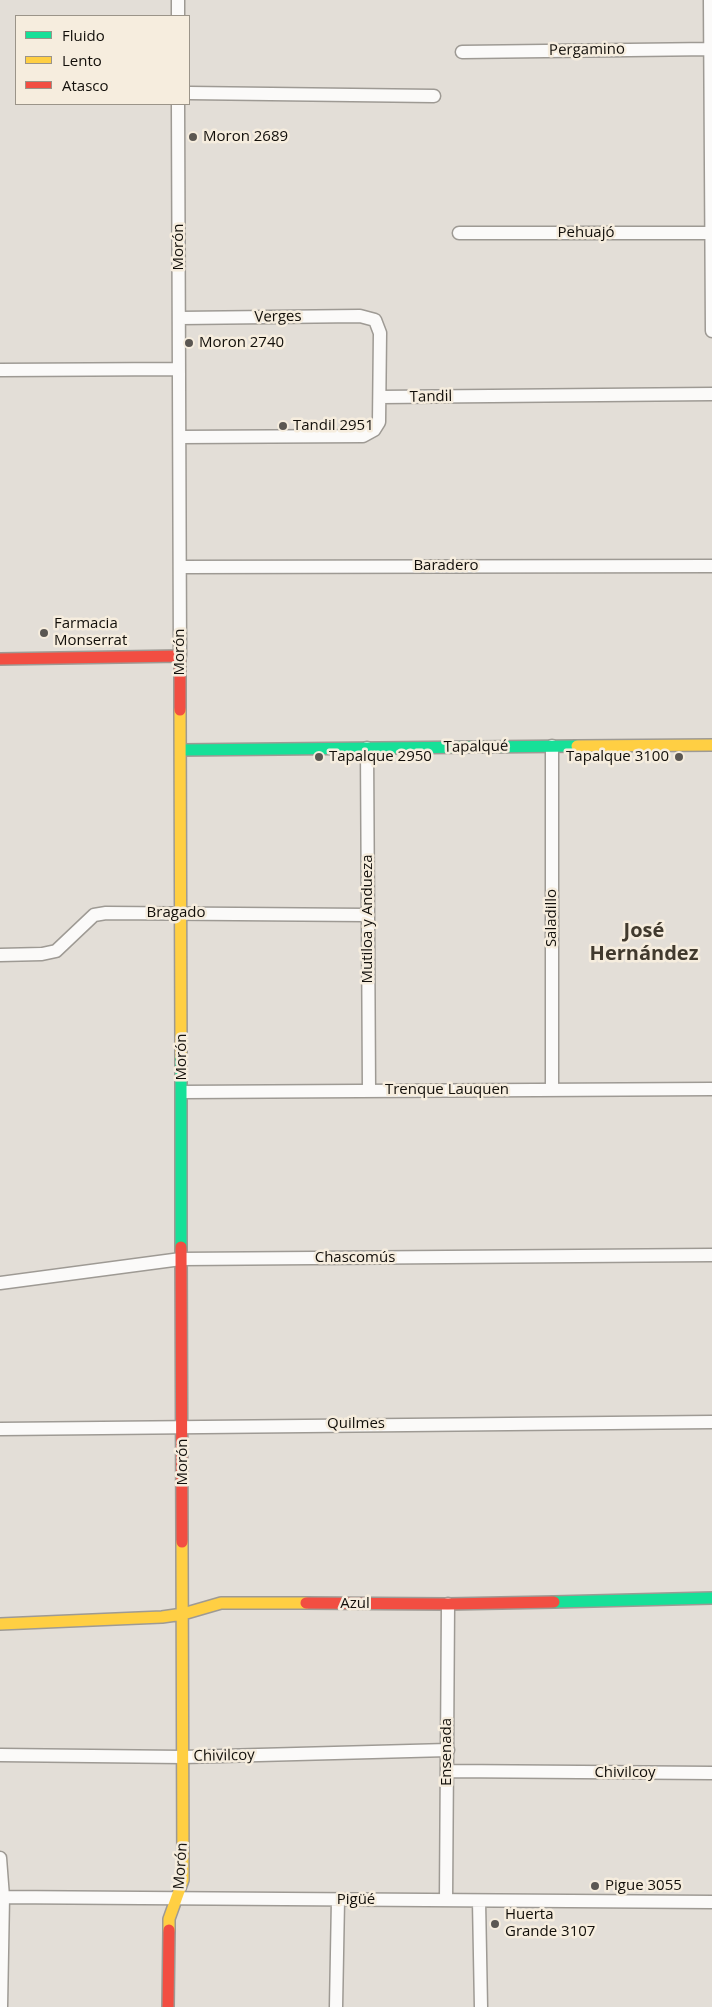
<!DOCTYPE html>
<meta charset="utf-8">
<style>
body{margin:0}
#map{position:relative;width:712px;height:2007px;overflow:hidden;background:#e3ded7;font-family:"Open Sans",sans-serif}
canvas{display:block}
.legend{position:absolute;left:15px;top:15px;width:175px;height:90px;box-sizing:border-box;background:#f6edde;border:1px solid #9b9489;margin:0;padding:6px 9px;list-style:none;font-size:15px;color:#120f0a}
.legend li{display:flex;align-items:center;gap:10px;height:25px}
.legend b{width:25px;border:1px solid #9b9489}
</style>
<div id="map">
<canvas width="712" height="2007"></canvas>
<ul class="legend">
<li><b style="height:6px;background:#16e098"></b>Fluido</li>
<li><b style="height:6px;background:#ffcf43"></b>Lento</li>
<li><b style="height:6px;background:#f24e42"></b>Atasco</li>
</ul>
</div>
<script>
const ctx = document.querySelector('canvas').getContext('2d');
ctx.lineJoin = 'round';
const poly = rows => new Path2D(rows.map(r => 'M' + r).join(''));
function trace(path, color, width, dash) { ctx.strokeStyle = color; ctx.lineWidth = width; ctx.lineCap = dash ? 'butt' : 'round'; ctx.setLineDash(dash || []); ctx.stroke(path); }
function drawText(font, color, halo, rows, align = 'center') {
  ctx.font = font + ' "Open Sans",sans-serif'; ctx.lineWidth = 5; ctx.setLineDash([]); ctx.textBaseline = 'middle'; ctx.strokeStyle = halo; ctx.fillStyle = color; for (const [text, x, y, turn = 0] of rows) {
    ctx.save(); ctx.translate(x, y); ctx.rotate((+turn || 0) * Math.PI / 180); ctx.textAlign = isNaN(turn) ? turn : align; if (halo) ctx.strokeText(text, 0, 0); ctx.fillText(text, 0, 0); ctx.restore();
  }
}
const street = poly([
 [178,0,178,16],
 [710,0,712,331],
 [462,52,712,49],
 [189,93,434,96],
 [178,104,180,656],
 [459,233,712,233],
 [180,318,360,316,375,320,380,333,379,422,374,430,363,436,180,437],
 [0,370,179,369],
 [380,397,712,394],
 [180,567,712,566],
 [552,746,552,1090],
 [367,748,369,1091],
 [0,955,42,954,56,951,94,915,106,913,367,915],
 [182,1092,712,1089],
 [0,1283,181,1259,712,1255],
 [0,1429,712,1422],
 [0,1755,183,1757,448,1750],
 [448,1771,712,1773],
 [0,1858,3,1897,1,2007],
 [0,1897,712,1902],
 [446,1900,448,1604],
 [479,1901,481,2007],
 [336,2007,338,1900]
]);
const fast = poly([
 [181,750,577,746],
 [181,1057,181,1247],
 [554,1602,712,1598]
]);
const slow = poly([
 [180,710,181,1057],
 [577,746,712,745],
 [0,1624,162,1617,183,1614,221,1603,306,1603],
 [169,1930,169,1919,183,1880,182,1542]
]);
const jam = poly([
 [0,659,180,656,180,710],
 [181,1247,182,1542],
 [306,1603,448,1604,554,1602],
 [168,2007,169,1930]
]);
const markers = [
 [193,137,5,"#5b5752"],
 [189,343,5,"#5b5752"],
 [283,426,5,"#5b5752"],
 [44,633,5,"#5b5752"],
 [319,757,5,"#5b5752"],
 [679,757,5,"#5b5752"],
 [595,1886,5,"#5b5752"],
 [495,1924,5,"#5b5752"]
];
const streetNames = [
 ["Pergamino",587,50,-1],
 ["Pehuajó",586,233],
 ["Morón",179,247,-90],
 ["Verges",278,317,-1],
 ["Tandil",431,397,-1],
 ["Baradero",446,566],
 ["Morón",180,652,-90],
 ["Tapalqué",476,747,-1],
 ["Bragado",176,913],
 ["Saladillo",552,918,-90],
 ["Mutiloa y Andueza",368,919,-90],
 ["Morón",182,1057,-90],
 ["Trenque Lauquen",447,1090],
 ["Chascomús",355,1258],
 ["Quilmes",356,1424],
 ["Morón",183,1462,-90],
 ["Azul",355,1604],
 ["Ensenada",447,1752,-90],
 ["Chivilcoy",224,1756,-1],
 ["Chivilcoy",625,1773],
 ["Morón",181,1866,-86],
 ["Pigüé",356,1900]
];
const poiNames = [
 ["Moron 2689",203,137],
 ["Moron 2740",199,343],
 ["Tandil 2951",293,426],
 ["Farmacia",54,624],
 ["Monserrat",54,641],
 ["Tapalque 2950",329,757],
 ["Tapalque 3100",669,757,"right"],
 ["Pigue 3055",605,1886],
 ["Huerta",505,1915],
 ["Grande 3107",505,1932]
];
const districtNames = [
 ["José",644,931],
 ["Hernández",644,954]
];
trace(street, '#9e9a94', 15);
trace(fast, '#9e9a94', 14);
trace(slow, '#9e9a94', 14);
trace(jam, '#9e9a94', 14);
trace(street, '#fbfaf9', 12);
trace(fast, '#16e098', 11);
trace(slow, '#ffcf43', 11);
trace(jam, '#f24e42', 11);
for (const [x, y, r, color] of markers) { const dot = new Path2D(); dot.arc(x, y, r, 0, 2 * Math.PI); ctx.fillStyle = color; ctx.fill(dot); trace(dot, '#f6edde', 2); }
drawText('15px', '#120f0a', '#f6edde', streetNames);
drawText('15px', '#120f0a', '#f6edde', poiNames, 'left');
drawText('bold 20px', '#413a2e', '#f6edde', districtNames);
</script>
